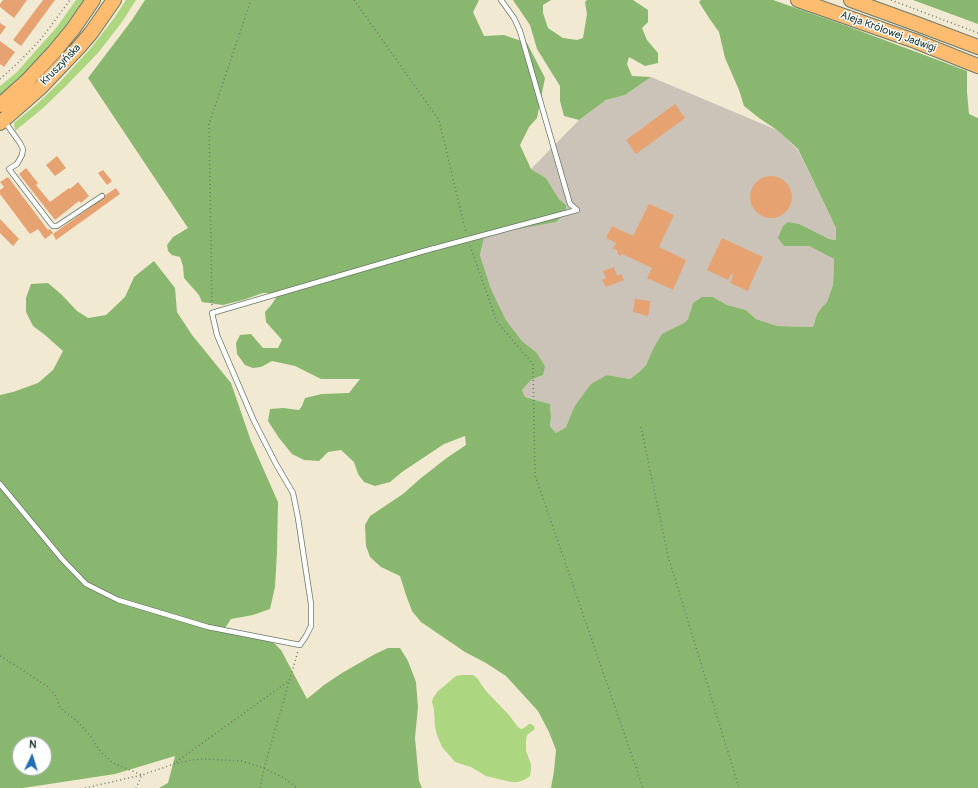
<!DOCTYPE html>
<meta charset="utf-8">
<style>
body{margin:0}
#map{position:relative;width:978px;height:788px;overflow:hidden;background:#f2e9d2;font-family:Pangolin,sans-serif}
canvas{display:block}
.north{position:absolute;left:12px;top:736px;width:40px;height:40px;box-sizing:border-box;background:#fff;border:1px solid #a5b1ae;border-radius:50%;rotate:4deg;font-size:11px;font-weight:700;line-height:16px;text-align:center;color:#1f3d34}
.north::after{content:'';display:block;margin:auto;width:14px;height:18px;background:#1f6fb2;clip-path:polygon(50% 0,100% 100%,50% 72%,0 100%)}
</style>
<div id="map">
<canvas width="978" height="788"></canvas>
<div class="north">N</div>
</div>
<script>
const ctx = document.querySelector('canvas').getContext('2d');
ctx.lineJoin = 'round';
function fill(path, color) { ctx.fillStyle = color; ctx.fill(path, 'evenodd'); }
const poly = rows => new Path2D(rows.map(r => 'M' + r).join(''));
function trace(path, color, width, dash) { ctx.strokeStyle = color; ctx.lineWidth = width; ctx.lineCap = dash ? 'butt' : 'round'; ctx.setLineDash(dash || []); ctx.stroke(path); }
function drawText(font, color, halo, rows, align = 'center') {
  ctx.font = font + ' Pangolin,sans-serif'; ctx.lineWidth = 3; ctx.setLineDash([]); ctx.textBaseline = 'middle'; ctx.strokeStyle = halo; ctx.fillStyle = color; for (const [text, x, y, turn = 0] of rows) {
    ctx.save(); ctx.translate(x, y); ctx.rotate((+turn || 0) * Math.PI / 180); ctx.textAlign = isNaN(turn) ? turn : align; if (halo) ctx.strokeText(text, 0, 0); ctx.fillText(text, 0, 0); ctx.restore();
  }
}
const industrial = poly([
 [651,77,777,130,798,150,836,228,836,240,829,239,815,233,784,246,809,246,834,259,833,285,827,302,822,307,817,314,813,327,777,326,756,319,746,310,727,305,713,297,693,303,688,319,684,323,678,327,653,349,646,365,639,372,630,379,607,375,574,407,566,427,556,433,550,426,551,417,550,404,525,397,522,390,531,380,543,375,536,352,522,341,506,320,491,289,480,255,484,238,512,230,566,205,559,199,546,178,531,169,579,120,595,108,606,100,625,95]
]);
const green = poly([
 [76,0,85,0,74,16,44,54,24,75,0,96,0,86,16,73,57,27],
 [126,0,136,0,122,22,98,53,65,87,42,109,15,131,14,123,37,104,59,83,91,48,115,17],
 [462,675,473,675,477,678,486,691,509,715,518,727,521,729,524,728,529,724,531,724,534,726,535,729,527,735,526,740,526,751,531,764,531,770,530,776,526,779,518,782,511,782,486,776,471,767,455,762,442,747,437,735,435,727,434,710,432,702,433,698,438,691,456,676]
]);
const forest = poly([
 [145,0,479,0,473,12,484,36,504,35,527,43,545,78,537,118,529,127,520,145,531,169,546,178,559,199,566,205,565,213,556,222,512,230,484,238,480,255,491,289,506,320,522,341,536,352,545,366,543,375,531,380,522,390,525,397,550,404,551,417,550,426,556,433,566,427,574,407,591,384,607,375,630,379,639,372,646,365,653,349,662,334,684,323,688,319,693,303,702,297,713,297,727,305,746,310,756,319,777,326,813,327,817,314,822,307,827,302,833,285,834,259,809,246,784,246,778,238,783,226,788,222,799,224,829,239,836,240,836,228,798,149,777,130,759,118,744,106,739,90,725,58,719,32,709,18,699,2,701,0,773,0,847,26,967,71,967,92,969,114,978,118,978,788,551,788,554,771,556,750,549,732,538,711,506,676,486,663,465,652,421,622,412,611,406,595,400,576,381,567,370,557,366,546,365,525,370,516,403,494,421,478,448,457,466,445,465,436,444,444,402,472,390,482,375,486,364,482,358,474,354,462,341,450,328,452,319,461,304,460,292,454,279,438,268,421,270,409,283,408,299,410,302,406,305,398,322,394,349,393,360,379,321,379,295,366,272,361,261,367,253,368,245,365,237,354,236,343,240,335,251,334,263,348,278,348,282,340,266,322,265,312,272,304,279,293,263,293,243,300,223,305,202,302,199,295,184,278,183,266,180,257,172,255,168,251,167,245,173,237,188,228,88,78,132,20],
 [513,0,551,0,543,5,543,13,548,28,563,38,577,40,583,38,587,14,585,2,587,0,633,0,648,10,648,22,642,28,647,40,658,53,658,63,645,66,629,57,627,64,632,76,651,77,625,95,606,100,579,120,564,116,560,101,560,86,537,49,530,25],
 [913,0,978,0,978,24],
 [154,261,175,288,177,312,192,335,231,383,251,441,278,502,277,552,275,587,270,609,253,615,231,619,223,631,236,635,269,638,281,650,307,699,324,685,342,673,375,654,388,648,400,648,408,661,416,682,418,707,415,738,419,781,422,788,159,788,168,783,175,756,115,774,23,788,0,788,0,395,13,392,38,383,53,370,63,351,45,335,33,326,26,312,26,298,31,284,48,283,62,295,77,311,88,318,106,315,125,297,134,277],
 [20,744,44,744,44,768,20,768]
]);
const building = poly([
 [3,0,27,0,14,18,0,7,0,4],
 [43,0,55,0,21,46,13,40],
 [0,23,6,27,0,35],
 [0,41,15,52,4,67,0,64],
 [675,104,685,118,636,154,626,140],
 [57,156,66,168,55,176,46,165],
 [26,168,38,183,36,185,50,202,69,188,70,189,78,182,89,196,81,203,79,201,55,220,19,174],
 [103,170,112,181,107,185,98,173],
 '750 197a21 21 0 1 1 42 0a21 21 0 1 1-42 0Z',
 [8,177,48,230,50,229,53,233,45,239,38,229,30,234,0,194,0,190,4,187,0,182],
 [116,188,120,194,56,240,53,234,96,203,95,202],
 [649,204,674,215,659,247,686,260,673,290,647,278,652,268,622,254,620,256,617,253,618,251,613,248,616,243,606,238,612,226,633,236],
 [0,219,19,239,13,246,0,233],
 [722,238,763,257,751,283,748,291,730,283,733,275,731,274,728,280,707,270],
 [614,267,617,276,621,274,624,280,606,287,602,280,606,278,603,271],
 [635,299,650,301,649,314,648,314,648,316,642,315,642,314,633,312]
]);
const path = poly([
 [354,0,439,120,466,233],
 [891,0,978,33],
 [0,79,20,61,41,39,70,0],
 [470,246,497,322,533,364,535,475,643,788],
 [212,305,209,124,251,0],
 [641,427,668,556,739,788],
 [0,656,15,665,48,687,56,696,60,708,76,720,91,737,100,751,113,763,142,775,136,788],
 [176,762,290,680],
 [85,788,142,775,174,764,192,760,205,759,242,761,264,768,284,778,291,783,297,788],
 [260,788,264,768,298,651]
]);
const lane = poly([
 [5,122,20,143,23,149,22,155,17,164,9,169,51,224,53,226,57,226,102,196],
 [0,484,62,559,86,584,118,600,208,627,300,645,306,636,311,626,311,604,298,518,293,493,276,464,254,421,217,335,212,313,424,251,577,210,570,204,520,31,514,18,501,0]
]);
const primary = poly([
 [798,0,915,41,978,66],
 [851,0,917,24,978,47],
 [0,105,27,81,54,52,73,29,93,0],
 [0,123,40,88,79,47,91,33,114,0]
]);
const streetNames = [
 ["Aleja Królowej Jadwigi",888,32,20],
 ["Kruszyńska",61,65,-46]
];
fill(industrial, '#cbc3b8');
fill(green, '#add681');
fill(forest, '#8ab76f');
fill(building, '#e7a272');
trace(lane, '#69796b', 6);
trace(primary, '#69796b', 16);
trace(path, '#69796b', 1.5, [1, 3]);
trace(lane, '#fff', 4.5);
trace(primary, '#fdbc70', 14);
drawText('11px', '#1f3d34', '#fff', streetNames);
</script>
